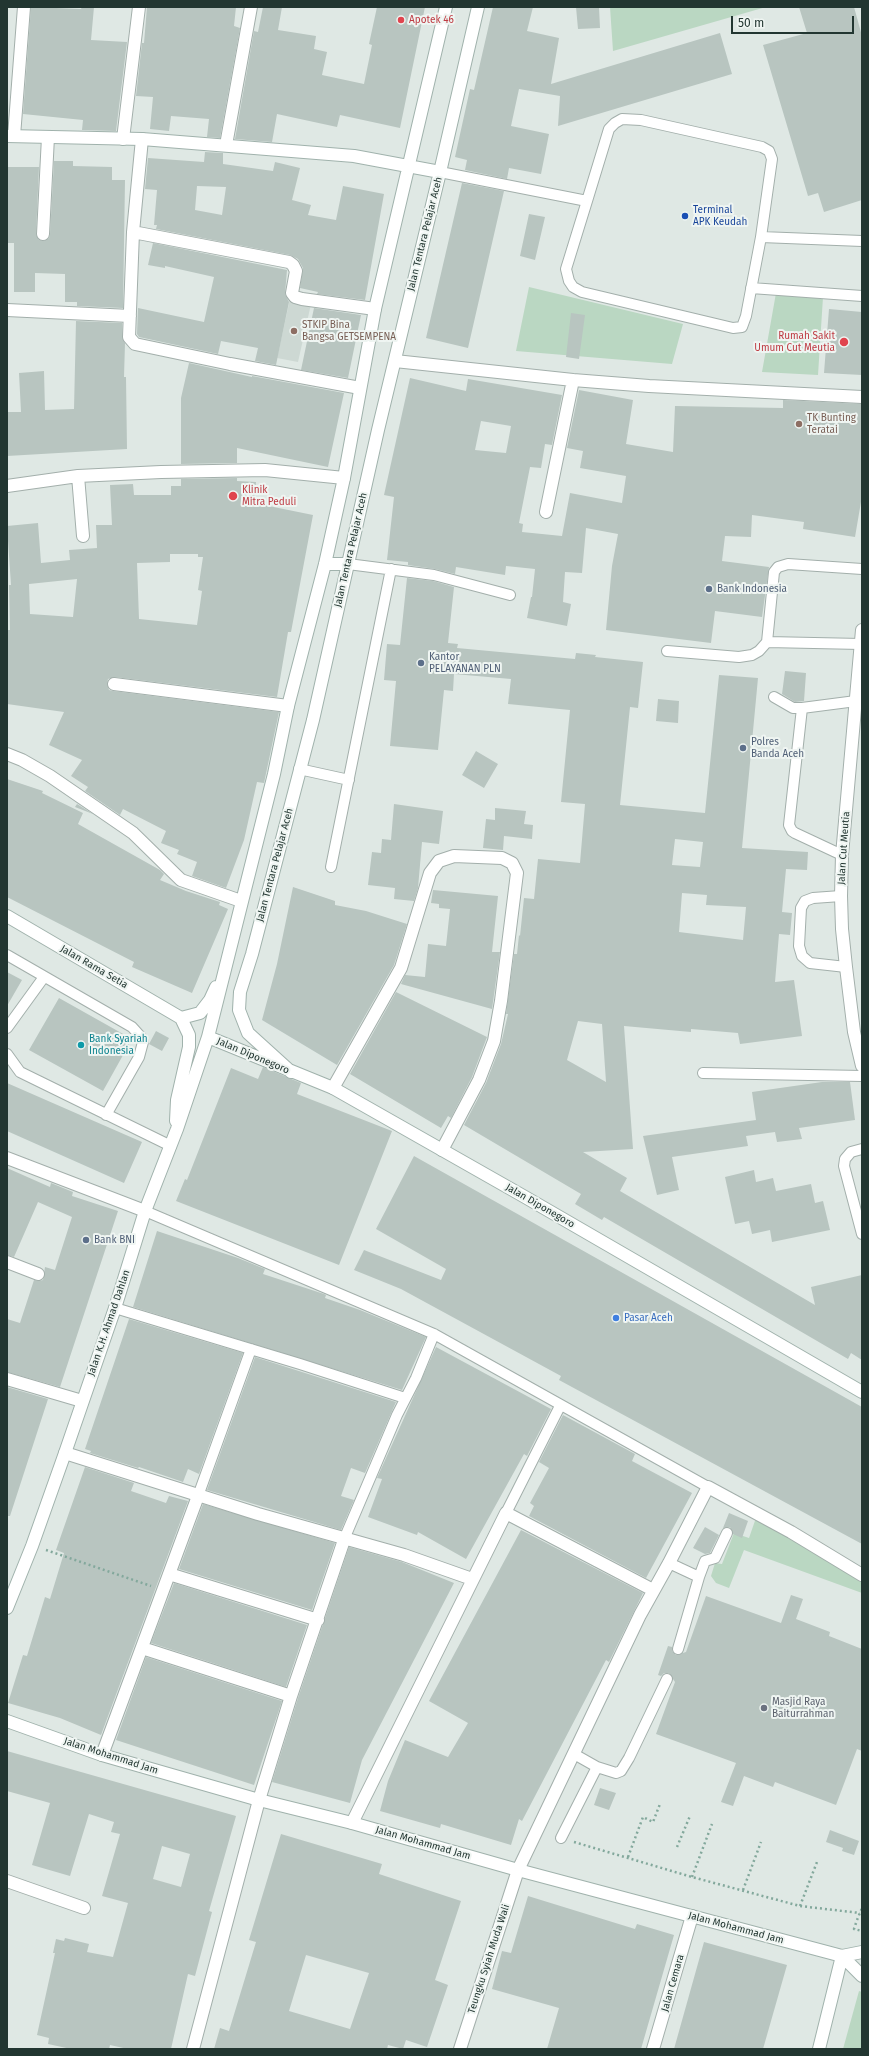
<!DOCTYPE html>
<style>
body{margin:0}
#map{position:relative;width:869px;height:2056px;overflow:hidden;background:#dfe8e4;font-family:"Fira Sans",sans-serif}
canvas{display:block}
.frame{position:absolute;inset:0;border:8px solid #223631;pointer-events:none}
.scale{position:absolute;left:731px;top:16px;width:123px;height:18px;box-sizing:border-box;border:2px solid #223631;border-top:0;padding-left:5px;font-size:12px;line-height:14px;white-space:nowrap;color:#223631;-webkit-text-stroke:3px #eff5f2;paint-order:stroke}
</style>
<div id="map">
<canvas width="869" height="2056"></canvas>
<div class="frame"></div>
<div class="scale">50 m</div>
</div>
<script>
const ctx = document.querySelector('canvas').getContext('2d');
ctx.lineJoin = 'round';
function fill(path, color) { ctx.fillStyle = color; ctx.fill(path, 'evenodd'); }
const poly = rows => new Path2D(rows.map(r => 'M' + r).join(''));
function trace(path, color, width, dash) { ctx.strokeStyle = color; ctx.lineWidth = width; ctx.lineCap = dash ? 'butt' : 'round'; ctx.setLineDash(dash || []); ctx.stroke(path); }
function drawText(font, color, halo, rows, align = 'center') {
  ctx.font = font + ' "Fira Sans",sans-serif'; ctx.lineWidth = 4; ctx.setLineDash([]); ctx.textBaseline = 'middle'; ctx.strokeStyle = halo; ctx.fillStyle = color; for (const [text, x, y, turn = 0] of rows) {
    ctx.save(); ctx.translate(x, y); ctx.rotate((+turn || 0) * Math.PI / 180); ctx.textAlign = isNaN(turn) ? turn : align; if (halo) ctx.strokeText(text, 0, 0); ctx.fillText(text, 0, 0); ctx.restore();
  }
}
const built = poly([
 [290,299,311,304,298,362,277,358]
]);
const green = poly([
 [610,7,766,7,613,51],
 [529,287,683,324,672,364,516,351],
 [776,293,823,297,818,375,762,372],
 [757,1515,779,1532,862,1578,862,1593,744,1550,729,1588,716,1583,711,1576,715,1563,722,1564,734,1533,749,1538],
 [859,1991,862,1992,862,2049,843,2049]
]);
const building = poly([
 [31,7,81,9,82,7,94,7,91,40,127,42,116,131,82,130,83,120,23,114],
 [147,7,236,7,234,26,240,28,220,138,207,137,209,119,171,116,169,131,150,129,153,97,136,96,142,43,144,43],
 [263,7,282,7,278,30,316,36,314,49,327,52,322,75,364,84,372,45,369,44,377,7,425,7,400,128,340,115,337,127,277,114,272,142,235,139,254,31,258,32],
 [493,7,533,7,527,31,559,38,551,84,720,33,732,74,558,126,560,96,519,89,511,126,549,134,541,174,509,168,507,179,465,170,467,160,455,157,470,89,474,90],
 [576,7,599,7,600,28,578,29],
 [799,7,854,7,862,36,862,200,824,212,818,193,808,196,763,45,807,33],
 [205,152,223,153,223,164,273,171,275,162,300,168,292,200,311,205,308,215,336,220,343,186,384,194,365,300,317,294,318,292,300,288,303,268,298,259,290,255,156,229,157,225,154,225,157,190,145,189,148,158,204,162],
 [197,186,226,187,222,215,195,210],
 [54,161,73,161,73,166,112,167,112,180,125,180,123,308,77,306,77,302,65,302,65,274,35,273,35,292,14,292,14,243,7,243,7,167,39,167,36,234,39,240,43,241,49,238,50,234],
 [462,183,504,191,468,348,426,338],
 [529,214,545,217,535,260,520,256],
 [153,243,287,270,285,294,289,302,276,365,255,361,258,348,221,341,218,354,139,337,137,334,138,308,204,322,214,277,165,266,165,268,148,265],
 [314,308,361,315,348,378,301,370],
 [829,309,862,312,862,375,824,373],
 [571,313,585,315,579,359,566,357],
 [76,321,122,323,122,337,125,343,124,377,126,377,127,449,7,456,7,412,21,412,19,373,44,371,45,410,74,409],
 [189,363,252,377,252,376,344,393,328,467,237,448,237,463,181,464,181,398],
 [410,378,466,391,468,379,562,395,552,445,545,444,541,468,530,467,519,523,523,524,522,532,562,536,570,493,622,503,626,476,580,468,583,451,567,448,579,390,633,400,626,444,673,452,675,406,783,408,783,400,862,404,862,496,855,537,803,529,804,522,752,515,751,537,725,536,722,561,769,567,762,617,715,611,711,643,606,630,612,566,618,534,586,528,582,573,565,572,563,602,571,604,567,626,527,618,531,597,532,597,535,569,506,566,505,575,456,567,455,574,435,569,408,565,408,562,387,560,394,497,384,495],
 [481,421,511,426,506,453,475,450],
 [237,478,237,481,256,482,254,503,313,515,291,632,288,632,277,697,115,677,108,679,107,683,109,690,113,691,279,712,264,783,257,782,244,840,226,888,192,876,197,862,177,854,179,850,161,843,166,831,123,809,120,815,85,791,88,787,71,776,82,760,49,745,64,712,7,704,7,630,10,630,9,585,11,585,7,526,38,523,41,563,70,560,69,550,97,548,96,525,112,525,110,485,133,484,134,495,171,495,171,486,181,486,181,479],
 [170,554,198,554,198,557,203,557,198,590,202,591,197,625,139,619,137,563,170,562],
 [77,579,73,617,30,614,29,584],
 [407,578,433,581,454,587,448,643,458,644,457,648,575,659,576,653,596,655,595,657,643,662,638,708,630,707,620,805,705,813,719,675,758,678,742,848,808,852,807,870,786,869,782,912,792,913,790,935,779,934,775,982,794,980,802,1036,740,1044,738,1033,691,1029,691,1032,624,1026,633,1149,583,1152,627,1178,620,1191,815,1305,811,1287,862,1275,862,1360,851,1353,848,1359,604,1217,602,1220,575,1204,581,1194,464,1125,486,1083,501,1044,508,1014,506,1014,514,954,517,954,519,935,520,936,524,898,534,899,538,859,580,863,585,804,561,802,570,710,508,704,511,679,454,674,453,691,444,690,438,750,390,746,396,681,384,680,387,644,400,645],
 [675,839,703,842,700,867,672,865],
 [682,893,707,895,706,905,746,907,743,940,679,932],
 [578,1021,602,1024,606,1082,567,1060],
 [785,671,806,673,804,701,795,702,782,694],
 [658,699,679,701,678,723,656,721],
 [476,751,498,764,484,788,462,775],
 [7,779,43,791,42,793,83,813,78,824,160,870,164,874,160,880,186,891,220,902,219,905,228,909,192,993,132,967,134,962,7,897],
 [77,804,93,814,75,807],
 [394,804,443,811,439,844,422,842,418,888,414,901,394,899,395,888,368,885,372,852,381,853,382,839,391,840],
 [495,808,526,811,524,824,533,825,532,839,504,836,503,850,483,848,486,819,495,820],
 [293,887,335,901,335,905,366,911,407,924,394,965,337,1065,262,1020,277,964],
 [433,890,498,896,492,952,500,952,492,1009,401,984,405,975,425,977,428,944,446,946,450,909,439,908,439,904,431,903],
 [7,972,22,980,7,1006],
 [396,992,487,1037,472,1077,451,1118,448,1116,441,1128,350,1074],
 [59,998,132,1039,103,1091,29,1050],
 [156,1031,169,1038,162,1051,149,1044],
 [263,1067,301,1083,297,1094,392,1131,339,1265,176,1201,185,1179,187,1180,231,1068,258,1079],
 [822,1082,850,1082,855,1120,799,1128,802,1139,777,1142,775,1132,746,1136,748,1146,672,1157,679,1190,657,1195,643,1136,756,1120,752,1092],
 [7,1083,142,1142,124,1183,7,1131],
 [414,1156,862,1407,862,1544,559,1380,561,1376,401,1289,354,1270,364,1250,441,1280,446,1269,376,1229],
 [7,1168,50,1187,51,1183,73,1192,72,1196,118,1211,60,1387,7,1372,7,1319,20,1323,34,1280,39,1281,43,1280,45,1267,55,1270,72,1217,38,1202,14,1257,7,1255],
 [754,1170,756,1182,773,1178,776,1191,811,1184,815,1203,823,1201,830,1230,772,1242,770,1230,752,1234,749,1221,735,1224,725,1177],
 [157,1231,238,1258,265,1269,263,1274,324,1294,326,1295,325,1298,360,1310,426,1337,402,1390,133,1307],
 [129,1319,243,1353,199,1474,188,1469,183,1482,139,1467,138,1468,90,1453,91,1451,85,1449],
 [436,1347,551,1409,527,1456,524,1454,466,1559,418,1532,417,1535,368,1517,382,1479,377,1478],
 [255,1357,396,1402,365,1473,351,1468,341,1496,354,1500,341,1530,207,1490],
 [7,1387,48,1399,10,1516,7,1516],
 [563,1415,635,1454,632,1461,692,1493,646,1578,529,1516,534,1506,530,1503,549,1468,539,1462],
 [85,1467,134,1483,131,1491,166,1503,169,1496,188,1501,101,1735,60,1718,8,1703,23,1655,27,1656,45,1597,50,1599,64,1553,56,1550],
 [203,1504,335,1543,312,1610,179,1569],
 [729,1513,748,1521,742,1538,733,1534,730,1527,723,1528],
 [705,1527,719,1535,710,1553,705,1554,693,1548],
 [521,1530,643,1593,609,1662,606,1660,522,1821,519,1819,511,1845,441,1824,440,1828,380,1811,388,1781,405,1740,448,1757,468,1723,429,1701],
 [349,1547,402,1562,454,1583,362,1760,350,1803,272,1782,298,1698],
 [174,1583,307,1625,286,1687,151,1643],
 [791,1595,803,1599,796,1619,830,1632,829,1636,862,1649,862,1751,857,1749,836,1805,775,1782,773,1787,744,1776,733,1806,721,1802,736,1763,656,1734,675,1682,669,1673,664,1673,661,1676,658,1675,668,1646,672,1647,672,1651,676,1655,686,1652,706,1596,781,1623],
 [146,1657,282,1701,254,1785,116,1740],
 [7,1751,236,1816,209,1911,212,1912,195,1976,188,1974,171,2049,128,2049,110,2045,109,2049,71,2049,48,2044,49,2038,37,2035,55,1953,53,1953,56,1939,64,1941,65,1938,89,1944,87,1952,113,1957,128,1903,102,1896,120,1834,111,1832,114,1822,89,1814,70,1876,32,1865,50,1803,7,1791],
 [162,1846,190,1854,181,1887,153,1879],
 [600,1788,616,1793,609,1810,594,1805],
 [830,1830,859,1841,854,1855,842,1851,843,1848,826,1842],
 [281,1834,382,1864,379,1874,461,1901,435,1980,448,1985,427,2047,406,2040,403,2049,388,2045,387,2049,214,2049,220,2028,229,2031,256,1942,249,1940],
 [306,1955,369,1973,350,2029,289,2011],
 [528,1896,635,1929,637,1924,674,1935,641,2049,547,2049,559,2008,492,1989,502,1951,511,1953],
 [704,1942,787,1965,763,2049,674,2049]
]);
const path = poly([
 [46,1550,151,1586],
 [574,1842,692,1877,800,1906,860,1913],
 [677,1847,690,1816],
 [628,1857,643,1817,653,1822,660,1804],
 [692,1877,712,1824],
 [743,1890,761,1842],
 [800,1906,817,1862],
 [857,1920,862,1908],
 [856,1923,854,1929,862,1931]
]);
const lane = poly([
 [440,172,587,201,566,269,569,281,573,287,582,292,733,328,742,327,746,316,761,237,772,159,769,151,762,147,641,120,622,119,615,123,609,129,587,201],
 [761,237,862,241],
 [751,288,862,296],
 [348,564,434,575,510,595],
 [861,644,767,642,774,572,778,567,788,564,862,569],
 [667,651,739,657,752,655,759,651,767,642],
 [774,697,793,708,802,708],
 [299,769,349,780],
 [842,855,795,833,792,831,789,825,802,708,856,701],
 [331,867,391,569],
 [841,896,813,898,805,901,801,908,799,946,802,956,810,963,846,967],
 [7,955,132,1027,141,1037,143,1042,139,1057,106,1115],
 [7,1028,44,977],
 [7,1054,20,1072,171,1146],
 [703,1073,862,1076],
 [862,1149,851,1152,845,1159,844,1166,862,1234],
 [145,1211,434,1334,708,1487],
 [115,1308,300,1364,405,1398],
 [198,1496,251,1349],
 [506,1513,560,1406],
 [345,1537,397,1415,416,1378,434,1334],
 [669,1563,699,1577,678,1649],
 [699,1577,705,1561,715,1558,727,1533],
 [574,1754,597,1767,616,1773,621,1771,629,1758,667,1679],
 [561,1838,597,1767]
]);
const street = poly([
 [14,136,24,7],
 [123,139,139,7],
 [142,139,133,232,129,337,135,344,230,364,360,388],
 [226,145,251,7],
 [133,232,289,262,293,265,296,271,292,293,295,297,302,299,375,309],
 [43,234,48,137],
 [7,310,130,316],
 [395,361,573,380,649,386,862,397],
 [78,476,83,536],
 [7,486,78,476,161,472,265,470,344,478],
 [546,512,573,380],
 [862,630,842,855,841,896,842,929,846,967,854,1032,862,1066],
 [114,684,288,706],
 [7,754,22,760,50,776,133,833,181,880,241,901],
 [333,1088,401,968,430,873,439,861,454,856,502,858,512,863,517,873,501,1001,494,1041,479,1080,442,1150],
 [7,1158,145,1211],
 [7,1262,38,1274],
 [7,1379,82,1401],
 [65,1453,258,1514,404,1555,472,1579],
 [169,1574,318,1620],
 [142,1648,291,1696],
 [102,1755,198,1496],
 [352,1823,506,1513,653,1590],
 [7,1881,84,1908],
 [193,2049,259,1800,291,1696,345,1537],
 [460,2049,518,1870,640,1615,669,1563,708,1487,791,1532,862,1575],
 [653,2049,692,1916]
]);
const secondary = poly([
 [7,136,142,139,354,156,440,172],
 [325,564,348,564],
 [7,916,181,1018],
 [181,1018,200,1013,210,1000,216,987],
 [208,1037,333,1088,525,1197,862,1392],
 [291,1072,248,1033,239,1010,240,992,252,954,313,720,378,430,440,172,478,7],
 [176,1121,177,1100,189,1047,189,1035,181,1018],
 [7,1608,32,1546,65,1453,115,1308,145,1211,177,1129,208,1037,274,774,288,706,325,564,344,478,375,309,446,7],
 [7,1721,102,1755,259,1800,352,1823,518,1870,842,1956,862,1952],
 [842,1956,862,1976],
 [819,2049,842,1956]
]);
const markers = [
 [401,20,4,"#e0444e"],
 [685,216,4,"#1a4fb4"],
 [294,331,4,"#8d6e63"],
 [844,342,5,"#e0444e"],
 [799,424,4,"#8d6e63"],
 [233,496,5,"#e0444e"],
 [709,589,4,"#5c6f8a"],
 [421,663,4,"#5c6f8a"],
 [743,748,4,"#5c6f8a"],
 [81,1045,4,"#0f9aa8"],
 [86,1240,4,"#5c6f8a"],
 [616,1318,4,"#3f7fe0"],
 [764,1708,4,"#6b7280"]
];
const healthNames = [
 ["Apotek 46",409,20],
 ["Rumah Sakit",835,336,"right"],
 ["Umum Cut Meutia",835,348,"right"],
 ["Klinik",242,490],
 ["Mitra Peduli",242,502]
];
const transitNames = [
 ["Terminal",693,210],
 ["APK Keudah",693,222]
];
const streetNames = [
 ["Jalan Tentara Pelajar Aceh",425,234,-76],
 ["Jalan Tentara Pelajar Aceh",351,550,-77],
 ["Jalan Cut Meutia",844,848,-86],
 ["Jalan Tentara Pelajar Aceh",275,865,-75],
 ["Jalan Rama Setia",94,967,30],
 ["Jalan Diponegoro",253,1056,23],
 ["Jalan Diponegoro",540,1206,30],
 ["Jalan K.H. Ahmad Dahlan",109,1323,-71],
 ["Jalan Mohammad Jam",111,1756,18],
 ["Jalan Mohammad Jam",423,1843,16],
 ["Jalan Mohammad Jam",736,1928,15],
 ["Teungku Syiah Muda Wali",489,1959,-72],
 ["Jalan Cemara",673,1983,-74]
];
const educationNames = [
 ["STKIP Bina",302,325],
 ["Bangsa GETSEMPENA",302,337],
 ["TK Bunting",807,418],
 ["Teratai",807,430]
];
const serviceNames = [
 ["Bank Indonesia",717,589],
 ["Kantor",429,657],
 ["PELAYANAN PLN",429,669],
 ["Polres",751,742],
 ["Banda Aceh",751,754],
 ["Bank BNI",94,1240]
];
const cultureNames = [
 ["Bank Syariah",89,1039],
 ["Indonesia",89,1051]
];
const shopNames = [
 ["Pasar Aceh",624,1318]
];
const worshipNames = [
 ["Masjid Raya",772,1702],
 ["Baiturrahman",772,1714]
];
fill(built, '#cdd8d3');
fill(green, '#bad7c2');
fill(building, '#b8c5c0');
trace(lane, '#a3afab', 12);
trace(street, '#a3afab', 14);
trace(secondary, '#a0b2ac', 14);
trace(path, '#83a89c', 2.5, [2, 3]);
trace(lane, '#fff', 10);
trace(street, '#fff', 12);
trace(secondary, '#fff', 12);
for (const [x, y, r, color] of markers) { const dot = new Path2D(); dot.arc(x, y, r, 0, 2 * Math.PI); ctx.fillStyle = color; ctx.fill(dot); trace(dot, '#eff5f2', 1.5); }
drawText('10px', '#be3a42', '#eff5f2', healthNames, 'left');
drawText('10px', '#164399', '#eff5f2', transitNames, 'left');
drawText('10px', '#223631', '#eff5f2', streetNames);
drawText('10px', '#785e54', '#eff5f2', educationNames, 'left');
drawText('10px', '#4e5e75', '#eff5f2', serviceNames, 'left');
drawText('10px', '#0d838f', '#eff5f2', cultureNames, 'left');
drawText('10px', '#366cbe', '#eff5f2', shopNames, 'left');
drawText('10px', '#5b616d', '#eff5f2', worshipNames, 'left');
</script>
